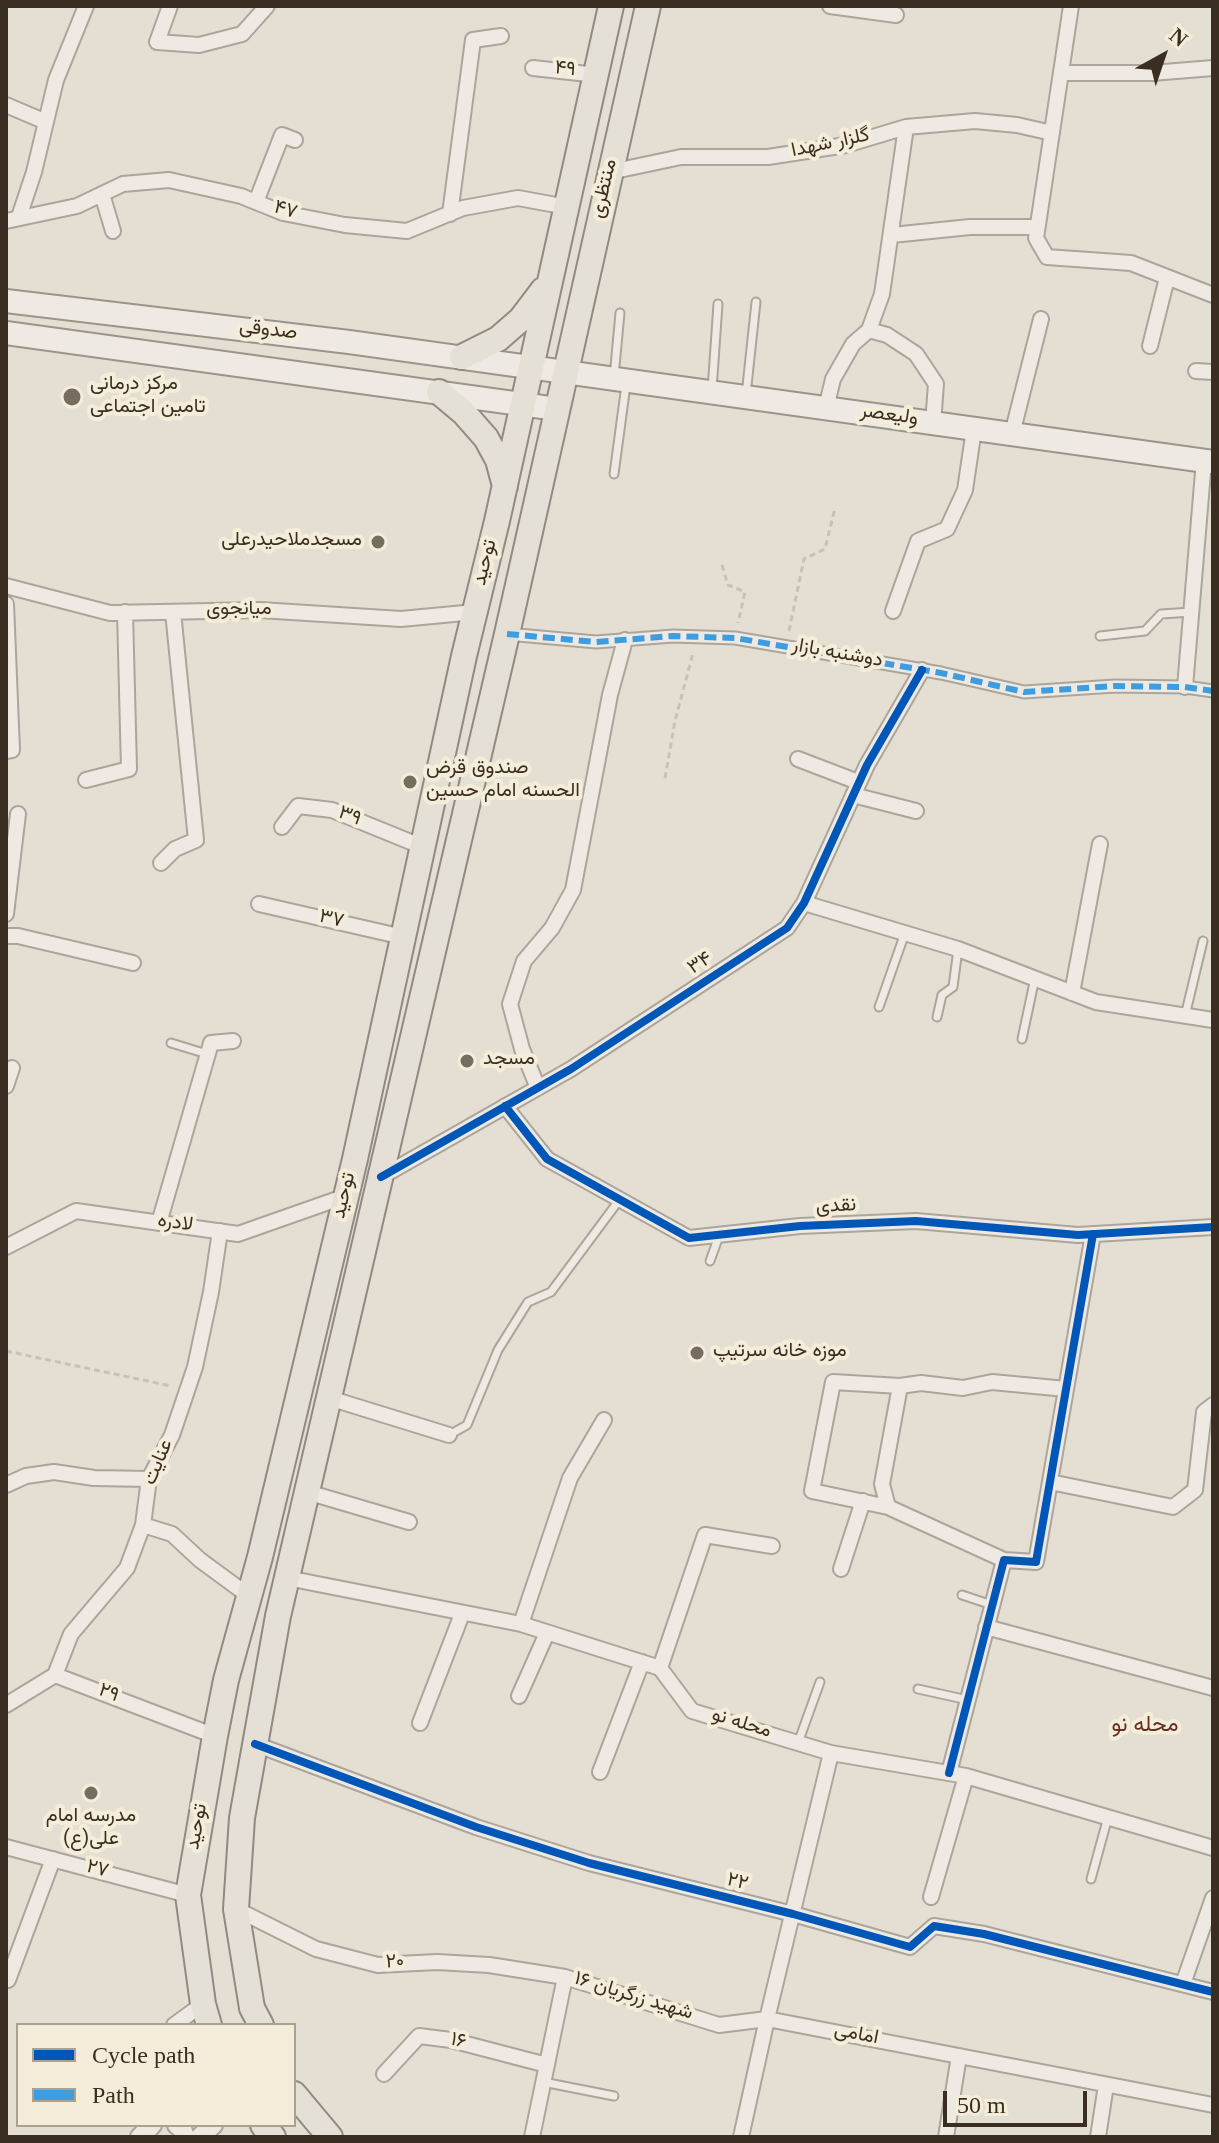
<!DOCTYPE html>
<meta charset="utf-8">
<style>
body{margin:0}
#map{position:relative;width:1219px;height:2143px;overflow:hidden;background:#e5dfd3;font-family:Georgia,serif}
canvas{display:block}
.frame{position:absolute;inset:0;border:8px solid #3a2e22;pointer-events:none}
.legend{position:absolute;left:16px;top:2023px;width:280px;height:104px;box-sizing:border-box;background:#f4edda;border:2px solid #aaa190;margin:0;padding:10px 14px;list-style:none;font-size:24px;color:#3a2e22}
.legend li{display:flex;align-items:center;gap:16px;height:40px}
.legend b{width:40px;border:2px solid #aaa190}
.north{position:absolute;left:1123px;top:16px;width:80px;height:80px;-webkit-text-stroke:6px #f4edda;paint-order:stroke;rotate:40deg;font-size:22px;font-weight:700;line-height:32px;text-align:center;color:#3a2e22}
.north::after{content:'';display:block;margin:auto;width:28px;height:36px;background:#3a2e22;clip-path:polygon(50% 0,100% 100%,50% 72%,0 100%)}
.scale{position:absolute;left:943px;top:2091px;width:144px;height:36px;box-sizing:border-box;border:4px solid #3a2e22;border-top:0;padding-left:10px;font-size:24px;line-height:28px;white-space:nowrap;color:#3a2e22;-webkit-text-stroke:6px #f4edda;paint-order:stroke}
</style>
<div id="map">
<canvas width="1219" height="2143"></canvas>
<div class="frame"></div>
<ul class="legend">
<li><b style="height:10px;background:#0057b8"></b>Cycle path</li>
<li><b style="height:10px;background:#3e9de0"></b>Path</li>
</ul>
<div class="north">N</div>
<div class="scale">50 m</div>
</div>
<script>
const ctx = document.querySelector('canvas').getContext('2d');
ctx.lineJoin = 'round';
const poly = rows => new Path2D(rows.map(r => 'M' + r).join(''));
function trace(path, color, width, dash) { ctx.strokeStyle = color; ctx.lineWidth = width; ctx.lineCap = dash ? 'butt' : 'round'; ctx.setLineDash(dash || []); ctx.stroke(path); }
function drawText(font, color, halo, rows, align = 'center') {
  ctx.font = font + ' Georgia,Vazirmatn,serif'; ctx.lineWidth = 8; ctx.setLineDash([]); ctx.textBaseline = 'middle'; ctx.strokeStyle = halo; ctx.fillStyle = color; for (const [text, x, y, turn = 0] of rows) {
    ctx.save(); ctx.translate(x, y); ctx.rotate((+turn || 0) * Math.PI / 180); ctx.textAlign = isNaN(turn) ? turn : align; if (halo) ctx.strokeText(text, 0, 0); ctx.fillText(text, 0, 0); ctx.restore();
  }
}
const path = poly([
 [722,565,728,585,745,592,738,623],
 [789,631,804,559,825,549,835,508],
 [665,778,675,721,693,653],
 [6,1351,171,1386]
]);
const service = poly([
 [614,377,620,313],
 [712,390,718,304],
 [746,395,756,302],
 [614,474,626,385],
 [1100,636,1145,631,1161,614,1192,612],
 [879,1007,905,933],
 [1185,1016,1203,941],
 [937,1017,942,995,953,987,958,949],
 [1022,1039,1035,978],
 [171,1043,207,1054],
 [710,1261,719,1236],
 [449,1435,467,1425,498,1350,528,1302,551,1292,620,1199],
 [962,1595,992,1605],
 [918,1689,968,1700],
 [798,1743,820,1682],
 [1091,1879,1108,1817],
 [543,2082,614,2096]
]);
const pedestrian = poly([
 [507,634,596,642,673,636,735,638,941,673,1024,692,1115,686,1185,687,1213,691]
]);
const minor = poly([
 [170,6,157,42,199,45,242,34,267,6],
 [830,6,896,15],
 [1071,6,1036,238,1047,257,1131,263,1213,295],
 [533,68,597,75],
 [1061,73,1152,73,1213,68],
 [6,105,46,122],
 [610,172,681,157,768,157,846,145,906,127,975,121,1017,125,1052,133],
 [102,194,113,231],
 [256,202,282,135,295,140],
 [450,214,473,40,501,36],
 [19,217,34,172,56,80,86,6],
 [6,221,77,206,123,184,169,180,241,196,283,213,345,225,407,231,463,208,518,198,567,207],
 [892,235,970,227,1037,227],
 [869,330,887,335,916,354,936,384,933,423],
 [1150,346,1167,278],
 [1196,371,1213,372],
 [826,408,833,379,853,344,869,330,882,294,906,127],
 [1012,434,1041,319],
 [6,586,110,613,260,610,401,619,475,612],
 [6,604,12,750,6,751],
 [893,611,918,541,947,529,965,490,974,429],
 [1185,687,1204,460],
 [798,759,858,782],
 [86,780,129,769,125,612],
 [853,795,916,811],
 [282,827,298,806,332,810,423,847],
 [161,863,175,849,196,840,173,612],
 [804,903,958,949,1096,1002,1213,1020],
 [259,904,403,937],
 [6,914,18,814],
 [6,936,18,936,133,963],
 [1072,993,1100,844],
 [6,1086,12,1068],
 [538,1088,522,1049,510,1004,524,961,552,928,573,890,610,695,625,640],
 [505,1106,547,1159,689,1238,800,1226,916,1221,1078,1235,1213,1227],
 [381,1177,571,1069,787,928,804,903,867,765,922,670],
 [159,1223,211,1043,233,1041],
 [6,1247,76,1211,238,1234,346,1196],
 [329,1398,449,1435],
 [1050,1482,1173,1507,1195,1490,1204,1412,1213,1405],
 [6,1485,26,1476,54,1472,94,1478,149,1479],
 [307,1492,409,1522],
 [888,1507,812,1491,833,1382,900,1386],
 [143,1525,172,1534,200,1560,249,1596],
 [1004,1560,888,1507,882,1484,900,1386,921,1383,963,1388,992,1382,1066,1389],
 [841,1569,863,1501],
 [287,1578,521,1624,660,1668,692,1711,831,1753,966,1776,1213,1848],
 [521,1624,570,1478,604,1420],
 [986,1627,1213,1688],
 [660,1668,705,1535,772,1546],
 [55,1675,71,1634,127,1568,143,1525,149,1479,172,1435,195,1367,211,1292,220,1231],
 [519,1696,547,1633],
 [6,1705,55,1675,215,1736],
 [420,1723,462,1614],
 [255,1744,476,1827,589,1863,793,1914,910,1947,934,1926,984,1934,1213,1992],
 [831,1753,767,2019,1213,2105],
 [600,1772,642,1662],
 [949,1773,1004,1560,1036,1562,1093,1234],
 [6,1847,188,1895],
 [931,1897,966,1776],
 [236,1909,316,1949,378,1965,437,1962,489,1965,565,1977],
 [8,1980,53,1859],
 [1183,1984,1213,1898],
 [174,2025,203,2004],
 [384,2074,419,2036,451,2040,547,2065],
 [532,2137,565,1977,719,2025,767,2019,741,2137],
 [946,2137,959,2056],
 [1098,2137,1106,2085]
]);
const tertiary = poly([
 [177,2125,182,2129,185,2137],
 [140,2137,152,2125],
 [200,2137,213,2125]
]);
const secondary = poly([
 [6,301,349,342,1213,462],
 [6,333,557,409]
]);
const primary = poly([
 [462,357,498,339,521,319,543,290],
 [439,392,464,413,486,438,498,460,505,486],
 [209,2025,203,2004,188,1895,215,1736,226,1680,260,1557,355,1159,464,656,497,521,611,6],
 [261,2025,252,2008,236,1909,242,1818,278,1616,507,634,648,6],
 [294,2094,330,2137],
 [263,2125,273,2137]
]);
const quiet = poly([
 [507,634,596,642,673,636,735,638,941,673,1024,692,1115,686,1185,687,1213,691]
]);
const cycleway = poly([
 [505,1106,547,1159,689,1238,800,1226,916,1221,1078,1235,1213,1227],
 [381,1177,571,1069,787,928,804,903,867,765,922,670],
 [255,1744,476,1827,589,1863,793,1914,910,1947,934,1926,984,1934,1213,1992],
 [949,1773,1004,1560,1036,1562,1093,1234]
]);
const markers = [
 [72,397,10,"#766c60"],
 [378,542,8,"#766c60"],
 [410,782,8,"#766c60"],
 [467,1061,8,"#766c60"],
 [697,1353,8,"#766c60"],
 [91,1793,8,"#766c60"]
];
const streetNames = [
 ["۴۹",565,71,6],
 ["گلزار شهدا",831,145,-12],
 ["منتظری",606,189,-77],
 ["۴۷",285,212,16],
 ["صدوقی",268,332,7],
 ["ولیعصر",889,417,8],
 ["توحید",487,563,-76],
 ["میانجوی",239,611],
 ["دوشنبه بازار",837,655,10],
 ["۳۹",349,818,21],
 ["۳۷",331,921,13],
 ["۳۴",701,965,-33],
 ["توحید",346,1196,-77],
 ["نقدی",836,1208,-3],
 ["لادره",175,1225,8],
 ["عنایت",160,1463,-67],
 ["۲۹",108,1695,21],
 ["محله نو",741,1725,17],
 ["توحید",199,1827,-80],
 ["۲۷",97,1871,15],
 ["۲۲",737,1884,14],
 ["۲۰",395,1964,-2],
 ["۱۶ شهید زرگریان",633,1998,17],
 ["امامی",856,2036,11],
 ["۱۶",458,2043,13]
];
const poiNames = [
 ["مرکز درمانی",90,386],
 ["تامین اجتماعی",90,409],
 ["مسجدملاحیدرعلی",362,542,"right"],
 ["صندوق قرض",426,770],
 ["الحسنه امام حسین",426,793],
 ["مسجد",483,1061],
 ["موزه خانه سرتیپ",713,1353],
 ["مدرسه امام",91,1818,"center"],
 ["علی(ع)",91,1841,"center"]
];
const neighbourhoodNames = [
 ["محله نو",1145,1728]
];
trace(service, '#aba59b', 11);
trace(pedestrian, '#aba59b', 15);
trace(minor, '#aba59b', 18);
trace(tertiary, '#aba59b', 22);
trace(secondary, '#9b948b', 26);
trace(primary, '#908a82', 28);
trace(path, '#c6c2ba', 3, [6, 4]);
trace(service, '#eeeae3', 7);
trace(pedestrian, '#eeeae3', 11);
trace(minor, '#eeeae3', 14);
trace(tertiary, '#eeeae3', 18);
trace(secondary, '#eeeae3', 22);
trace(primary, '#e5e0d6', 24);
trace(quiet, '#3e9de0', 6, [12, 6]);
trace(cycleway, '#0057b8', 8);
for (const [x, y, r, color] of markers) { const dot = new Path2D(); dot.arc(x, y, r, 0, 2 * Math.PI); ctx.fillStyle = color; ctx.fill(dot); trace(dot, '#f4edda', 3); }
drawText('20px', '#3a2e22', '#f4edda', streetNames);
drawText('20px', '#3a2e22', '#f4edda', poiNames, 'left');
drawText('22px', '#643124', '#f4edda', neighbourhoodNames);
</script>
